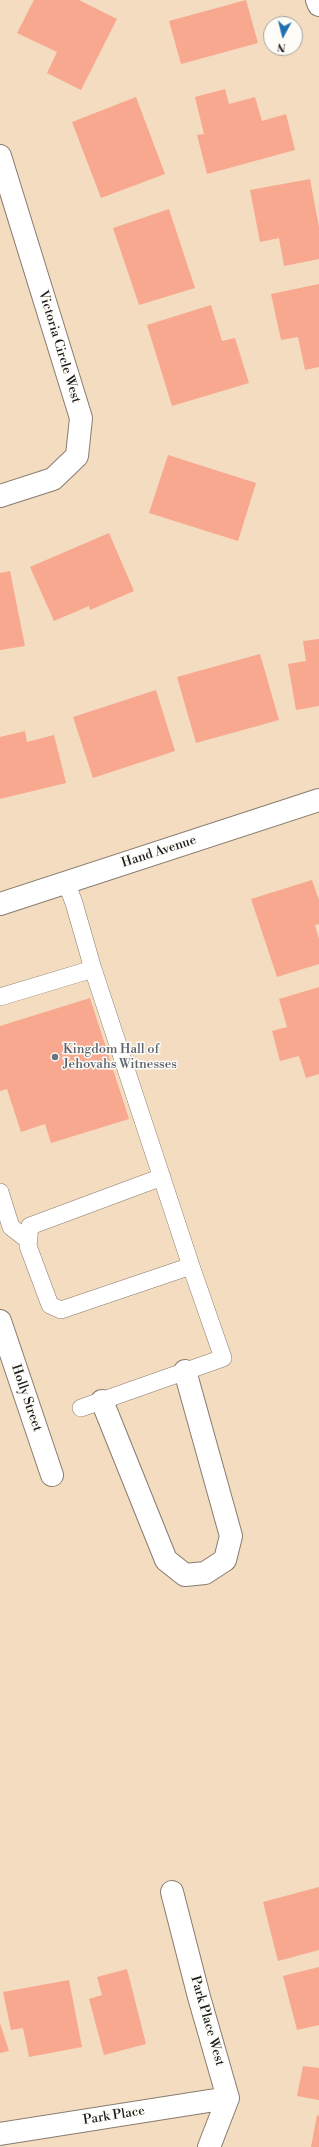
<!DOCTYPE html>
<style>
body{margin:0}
#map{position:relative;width:319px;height:2147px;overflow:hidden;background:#f4dcc0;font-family:"Libre Bodoni",serif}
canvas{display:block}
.north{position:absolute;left:263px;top:16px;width:40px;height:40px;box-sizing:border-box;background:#fdfcf7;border:1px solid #a3a29f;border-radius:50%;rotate:187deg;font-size:11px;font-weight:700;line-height:16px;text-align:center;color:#1c1c1c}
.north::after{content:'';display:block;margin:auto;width:14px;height:18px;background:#1f6fb2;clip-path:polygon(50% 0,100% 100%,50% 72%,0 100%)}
</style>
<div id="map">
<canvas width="319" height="2147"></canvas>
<div class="north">N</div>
</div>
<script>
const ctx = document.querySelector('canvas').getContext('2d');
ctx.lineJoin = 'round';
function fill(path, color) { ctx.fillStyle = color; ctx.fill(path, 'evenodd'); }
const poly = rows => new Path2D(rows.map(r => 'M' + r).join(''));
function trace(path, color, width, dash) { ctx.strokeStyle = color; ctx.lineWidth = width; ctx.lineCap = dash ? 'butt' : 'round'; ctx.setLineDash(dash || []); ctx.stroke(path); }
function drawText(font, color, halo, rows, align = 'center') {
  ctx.font = font + ' "Libre Bodoni",serif'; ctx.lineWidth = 3; ctx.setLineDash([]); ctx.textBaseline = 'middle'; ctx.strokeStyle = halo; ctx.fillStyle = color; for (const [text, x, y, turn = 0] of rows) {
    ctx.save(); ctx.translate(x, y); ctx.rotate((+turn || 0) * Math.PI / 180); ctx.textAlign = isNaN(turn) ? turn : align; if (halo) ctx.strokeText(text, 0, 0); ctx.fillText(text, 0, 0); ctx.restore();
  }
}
const building = poly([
 [34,0,79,0,117,19,81,90,47,73,57,52,17,33],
 [246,0,258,43,181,64,169,21],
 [225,89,229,104,255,97,262,121,286,114,295,150,207,174,197,135,204,134,195,97],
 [136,97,165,174,101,198,72,122],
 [310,179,319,227,319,259,284,266,279,238,260,242,250,190],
 [169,209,195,288,139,305,113,228],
 [319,284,319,367,305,370,298,337,281,340,271,294],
 [211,305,222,341,235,338,249,383,172,406,147,325],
 [168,455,256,483,238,541,149,513],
 [109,533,134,591,90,610,89,606,54,621,30,567],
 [10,571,25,646,0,650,0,573],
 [319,639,319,706,296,710,288,664,306,661,303,641],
 [260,654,279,720,196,743,177,677],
 [156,690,175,751,93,778,73,717],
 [25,731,27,742,54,735,66,783,0,799,0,737],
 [312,880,319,900,319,924,315,925,319,939,319,964,277,977,251,899],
 [319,987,319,1074,306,1078,299,1056,280,1061,272,1031,287,1027,279,999],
 [90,998,129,1119,51,1143,45,1124,21,1132,7,1089,0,1091,0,1026],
 [319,1887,319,1950,278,1961,263,1902],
 [319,1967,319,2025,297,2030,283,1976],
 [127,1969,146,2044,104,2055,89,1999,102,1995,97,1977],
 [69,1980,82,2047,29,2057,23,2028,11,2030,3,1992],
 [0,2023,9,2051,0,2053],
 [303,2066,319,2068,319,2100,297,2096],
 [317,2115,319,2116,319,2147,311,2147]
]);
const service = poly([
 [66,882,74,903,93,969,191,1266,223,1358,81,1408],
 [0,997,93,969],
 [162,1177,30,1226,28,1246,50,1305,61,1310,191,1266],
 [0,1192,11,1227,28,1240]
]);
const minor = poly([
 [317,0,319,5],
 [0,156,81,418,77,456,53,479,0,496],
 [0,1321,52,1475],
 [102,1401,166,1560,185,1575,205,1573,225,1560,231,1536,185,1371],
 [172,1892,199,1997,228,2098,209,2147],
 [0,2134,228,2098]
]);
const tertiary = poly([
 [0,904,319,800]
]);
const markers = [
 [55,1057,4,"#6b7280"]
];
const streetNames = [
 ["Victoria Circle West",59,347,73],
 ["Hand Avenue",159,852,-18],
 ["Holly Street",26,1398,71],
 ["Park Place West",207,2021,74],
 ["Park Place",114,2116,-9]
];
const worshipNames = [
 ["Kingdom Hall of",63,1050],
 ["Jehovahs Witnesses",63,1065]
];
fill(building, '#f7a88f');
trace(service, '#887c6e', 18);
trace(minor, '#887c6e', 24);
trace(tertiary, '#887c6e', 24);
trace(service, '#fff', 17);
trace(minor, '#fff', 22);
trace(tertiary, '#fff', 22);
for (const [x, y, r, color] of markers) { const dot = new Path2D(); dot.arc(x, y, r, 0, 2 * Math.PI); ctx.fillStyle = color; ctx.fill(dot); trace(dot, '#fdfcf7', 1.5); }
drawText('13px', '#1c1c1c', '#fdfcf7', streetNames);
drawText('13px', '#5b616d', '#fdfcf7', worshipNames, 'left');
</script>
